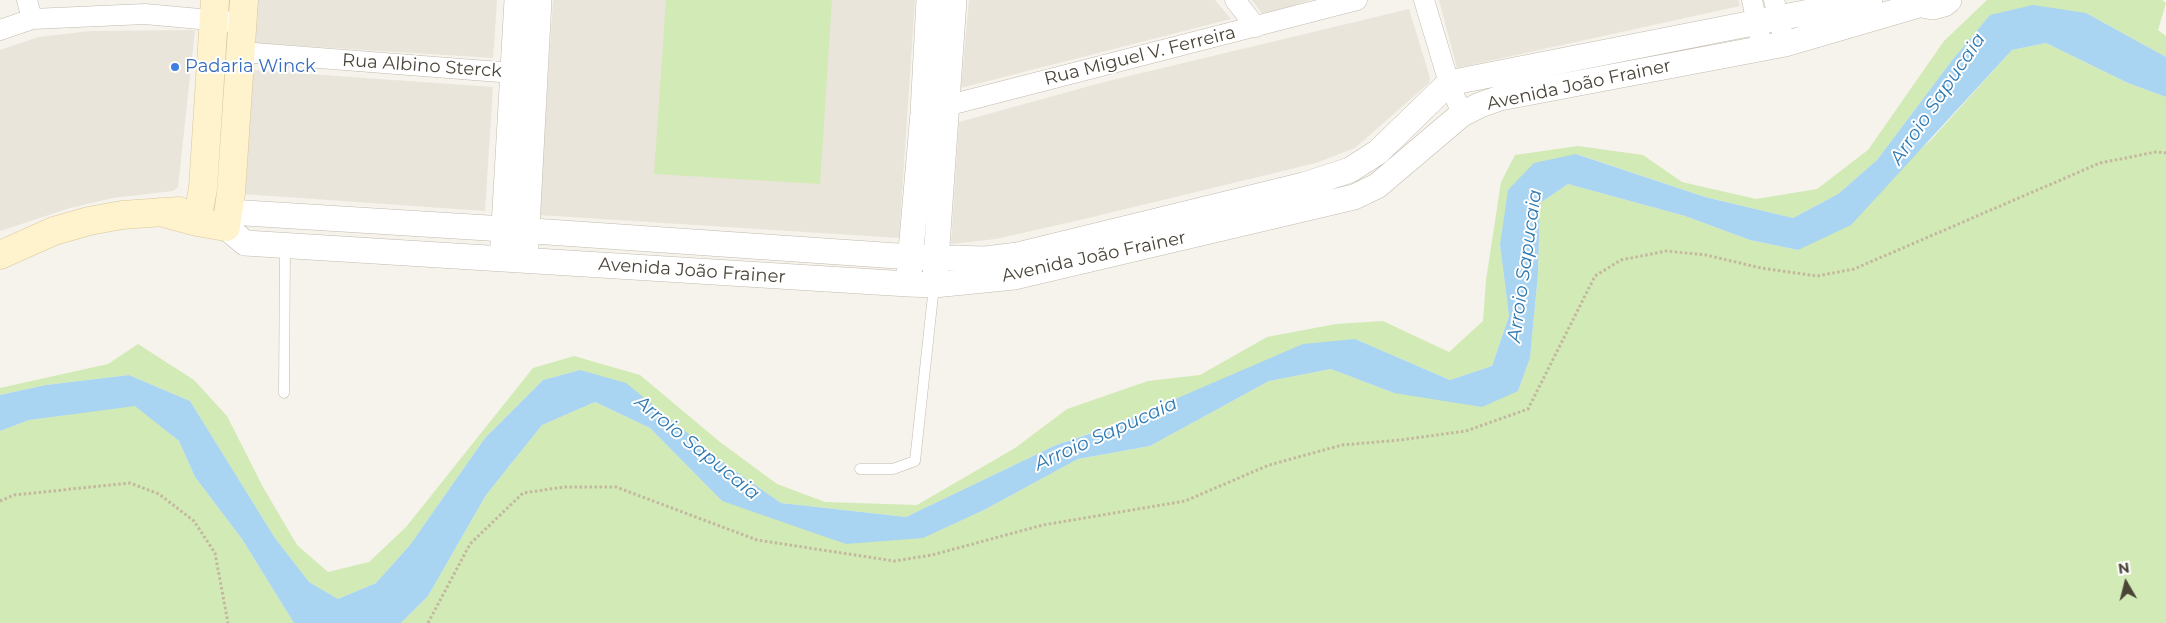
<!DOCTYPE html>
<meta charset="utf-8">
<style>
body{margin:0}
#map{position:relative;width:2166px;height:623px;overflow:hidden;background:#f6f3ec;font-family:Montserrat,sans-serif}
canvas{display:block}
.north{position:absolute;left:2101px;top:558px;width:50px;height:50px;-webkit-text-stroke:4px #fff;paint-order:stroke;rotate:352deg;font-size:14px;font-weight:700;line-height:20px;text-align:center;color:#4b4439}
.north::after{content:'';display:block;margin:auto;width:18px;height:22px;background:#4b4439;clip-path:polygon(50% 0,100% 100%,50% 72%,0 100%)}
</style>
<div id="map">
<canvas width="2166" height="623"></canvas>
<div class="north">N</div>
</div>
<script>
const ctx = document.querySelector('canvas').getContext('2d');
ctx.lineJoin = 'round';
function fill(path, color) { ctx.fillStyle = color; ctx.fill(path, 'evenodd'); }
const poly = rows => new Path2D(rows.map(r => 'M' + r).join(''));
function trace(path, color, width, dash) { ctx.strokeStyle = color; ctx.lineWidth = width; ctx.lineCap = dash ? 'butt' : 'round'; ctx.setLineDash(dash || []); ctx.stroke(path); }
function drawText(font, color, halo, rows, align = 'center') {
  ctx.font = font + ' Montserrat,sans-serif'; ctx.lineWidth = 4; ctx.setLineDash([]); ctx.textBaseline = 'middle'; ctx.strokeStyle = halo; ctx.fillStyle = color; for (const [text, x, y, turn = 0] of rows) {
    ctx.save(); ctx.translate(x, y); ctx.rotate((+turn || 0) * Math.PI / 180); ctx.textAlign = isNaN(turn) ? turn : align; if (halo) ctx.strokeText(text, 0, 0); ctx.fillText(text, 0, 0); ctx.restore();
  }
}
const residential = poly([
 [257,0,497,0,493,58,254,43],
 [553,0,915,0,899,238,539,215],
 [969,0,1215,0,1231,19,961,88],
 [1252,0,1311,0,1263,15],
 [1439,0,1738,0,1740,6,1457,68],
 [1409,9,1430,78,1429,83,1355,148,1316,163,1080,220,996,239,951,244,959,122,1104,82],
 [195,30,178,187,173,191,113,198,70,208,0,231,0,50,39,37,90,31],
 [252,70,493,87,485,211,243,194]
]);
const green = poly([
 [666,0,832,0,820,184,654,174],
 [1987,0,2162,0,2166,3,2158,30,2166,36,2166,57,2086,13,1990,15,1953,59,1877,160,1838,194,1793,218,1705,197,1577,154,1500,245,1509,316,1492,366,1450,380,1355,339,1056,445,906,517,781,503,728,466,580,370,543,380,485,438,410,545,376,583,338,599,309,582,275,538,190,401,129,375,46,385,0,395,0,388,108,364,138,344,194,380,227,416,263,487,297,545,328,572,369,562,406,527,533,368,574,356,640,375,720,442,777,484,825,502,917,505,1015,448,1067,409,1148,381,1200,375,1267,337,1336,324,1383,321,1449,352,1483,321,1486,280,1501,182,1515,155,1578,146,1643,155,1682,182,1756,199,1817,189,1868,150,1944,41],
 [2046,43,2128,83,2166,97,2166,623,401,623,428,596,486,495,542,425,595,402,650,428,722,501,922,538,984,510,1078,459,1150,446,1269,381,1331,369,1394,393,1518,391,1530,358,1538,274,1540,203,1568,184,1685,216,1750,240,1798,250,1930,141,2012,50],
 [135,405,179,441,195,477,242,539,294,623,0,623,0,431,29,420]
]);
const water = poly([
 [2033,5,2086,13,2166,57,2166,97,2128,83,2046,43,2012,50,1851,225,1798,250,1750,240,1685,216,1568,184,1540,203,1538,274,1530,358,1518,391,1482,407,1394,393,1331,369,1269,381,1150,446,1078,459,984,510,923,538,846,544,722,501,650,428,595,402,542,425,486,495,428,596,401,623,294,623,242,539,195,477,179,441,135,406,29,420,0,431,0,395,46,385,129,375,190,401,275,538,309,582,338,599,376,583,410,545,485,438,543,380,580,370,626,383,728,466,781,503,906,517,1056,445,1115,425,1303,344,1355,339,1450,380,1492,366,1509,316,1500,245,1508,190,1534,163,1576,154,1705,197,1793,218,1838,194,1877,160,1953,59,1990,15]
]);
const path = poly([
 [0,501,14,495,130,483,159,494,194,521,215,553,228,623],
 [428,623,470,544,523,493,564,487,616,487,757,540,894,561,932,555,1043,525,1185,501,1269,465,1342,445,1400,440,1466,431,1528,409,1595,276,1621,260,1666,251,1706,255,1761,268,1817,276,1854,269,2100,163,2156,152,2166,153]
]);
const service = poly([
 [284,393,285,246],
 [860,469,893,469,915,461,934,286]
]);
const minor = poly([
 [27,0,32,19],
 [1235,0,1256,27],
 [1424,0,1449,83,1462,114],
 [1752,0,1760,37],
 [1774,0,1785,44],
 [0,30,32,19,145,14,243,23],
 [241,52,513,73],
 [934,109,1357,0]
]);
const tertiary = poly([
 [1918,0,1927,6,1933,7,1944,4,1949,0],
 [229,212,504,229,912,257,985,259,1018,255,1304,185,1350,170,1378,152,1449,83,1870,0],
 [226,227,245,243,908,284,934,285,1014,277,1354,197,1377,186,1462,114,1480,105,1500,98,1785,44,1922,4],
 [503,245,517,0],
 [526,246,539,0],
 [909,274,923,113,929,0],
 [935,275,954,0]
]);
const secondary = poly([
 [160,212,197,222,226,227,231,193,244,0],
 [197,222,203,188,215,0],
 [0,255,54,231,89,221,122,215,179,211]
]);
const markers = [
 [175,67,5,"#3f7fe0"]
];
const streetNames = [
 ["Rua Miguel V. Ferreira",1140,56,-14],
 ["Rua Albino Sterck",422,66,4],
 ["Avenida João Frainer",1579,85,-12],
 ["Avenida João Frainer",1094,257,-12],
 ["Avenida João Frainer",692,271,4]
];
const shopNames = [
 ["Padaria Winck",185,67]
];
const waterNames = [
 ["Arroio Sapucaia",1938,99,-56],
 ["Arroio Sapucaia",1525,266,-82],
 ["Arroio Sapucaia",1106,434,-24],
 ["Arroio Sapucaia",697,448,39]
];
fill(residential, '#eae5da');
fill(green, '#d2eab5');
fill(water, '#a9d4f2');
trace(service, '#c2bbae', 11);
trace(minor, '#c2bbae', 21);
trace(tertiary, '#c2bbae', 26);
trace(secondary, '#d6c79b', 29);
trace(path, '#c4b79f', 3, [2.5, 2.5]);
trace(service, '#fff', 10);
trace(minor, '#fff', 20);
trace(tertiary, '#fff', 25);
trace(secondary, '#fff3cd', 28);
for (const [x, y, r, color] of markers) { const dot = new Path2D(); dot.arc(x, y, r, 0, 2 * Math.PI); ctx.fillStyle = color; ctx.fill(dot); trace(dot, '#fff', 2); }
drawText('18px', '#4b4439', '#fff', streetNames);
drawText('18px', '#366cbe', '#fff', shopNames, 'left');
drawText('italic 19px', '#2e7ab2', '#fff', waterNames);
</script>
